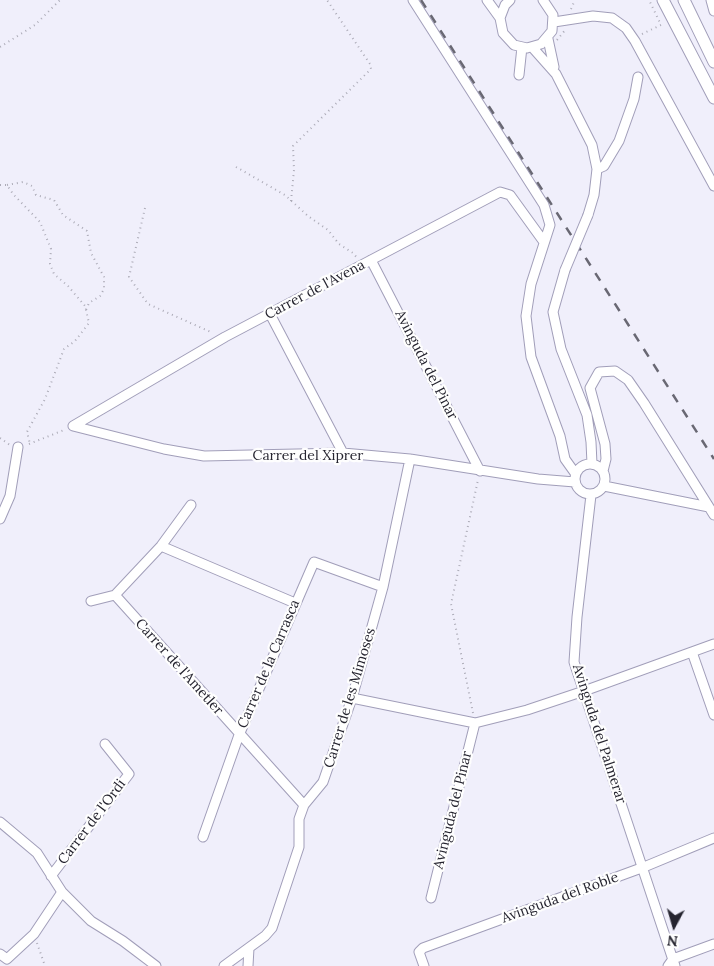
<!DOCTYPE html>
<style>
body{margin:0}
#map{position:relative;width:714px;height:966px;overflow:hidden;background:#f0effb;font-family:Lora,serif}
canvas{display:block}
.north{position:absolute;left:649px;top:901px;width:50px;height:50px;-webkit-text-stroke:4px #fefefe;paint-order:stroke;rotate:186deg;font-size:14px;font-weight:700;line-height:20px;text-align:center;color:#25242f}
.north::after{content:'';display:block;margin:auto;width:18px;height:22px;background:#25242f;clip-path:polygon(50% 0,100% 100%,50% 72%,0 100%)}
</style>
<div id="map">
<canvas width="714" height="966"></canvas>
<div class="north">N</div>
</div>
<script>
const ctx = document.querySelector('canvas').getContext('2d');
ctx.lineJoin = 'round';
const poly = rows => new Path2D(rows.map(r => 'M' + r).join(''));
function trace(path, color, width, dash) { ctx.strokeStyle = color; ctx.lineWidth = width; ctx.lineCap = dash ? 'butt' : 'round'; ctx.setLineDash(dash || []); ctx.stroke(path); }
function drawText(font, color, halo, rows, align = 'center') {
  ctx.font = font + ' Lora,serif'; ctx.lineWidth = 4.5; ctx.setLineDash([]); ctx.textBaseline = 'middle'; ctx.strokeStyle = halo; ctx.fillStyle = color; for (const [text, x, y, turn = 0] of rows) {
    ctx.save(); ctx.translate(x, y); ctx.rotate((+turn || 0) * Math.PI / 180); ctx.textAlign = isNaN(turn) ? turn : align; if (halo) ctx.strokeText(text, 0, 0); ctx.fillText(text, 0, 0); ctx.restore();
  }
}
const path = poly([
 [571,9,575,0],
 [642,34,661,25,649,0],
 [557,40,566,29],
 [0,47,35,25,60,0],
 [236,167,285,195,308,216,328,230,339,244,353,253,358,259],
 [0,185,7,185,13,194,40,222,51,249,50,264,54,274,68,286,85,306,89,323,75,341,64,349,45,399,27,432,30,444],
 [7,185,23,182,32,186,36,195,54,200,63,215,87,231,91,253,104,277,104,289,100,296,89,303,86,310],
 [291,201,294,170,293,146,371,69,370,64,327,0],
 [145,208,129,277,148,304,213,333],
 [0,438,10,445],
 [29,444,64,430],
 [473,713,451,604,478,480],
 [37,943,45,966]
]);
const minor = poly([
 [413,0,544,205,550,225,531,284,526,316,531,357,560,436,565,459,575,473],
 [487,0,500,18],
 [510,0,505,5,500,18,503,33,514,45,527,48,541,44,552,31,553,15,543,0],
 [711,0,714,11],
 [554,22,593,16,612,18,626,28,635,41,714,186],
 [548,39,554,67],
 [532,47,556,74,592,145,597,169,594,195,588,215],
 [519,75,522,47],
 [597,169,604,166,619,141,634,99,638,77],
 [371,260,480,471],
 [565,270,553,312,561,349,587,415,591,442,592,464],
 [270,314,343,453],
 [73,426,225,337,500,192,510,195,544,242],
 [73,426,164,449,204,456,343,453,410,459,538,479,575,482],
 '575 479a15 15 0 1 1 30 0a15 15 0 1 1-30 0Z',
 [603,471,606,459,605,444,590,388,599,372,615,371,628,380,644,403,714,515],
 [604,486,709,507],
 [591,495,577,617,574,662,675,966],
 [0,519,10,496,18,447],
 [161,546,295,603],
 [115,595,304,805],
 [91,601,115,595,161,546,191,505],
 [692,652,714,715],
 [352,698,475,723,527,710,584,691,714,644],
 [0,822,37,853,62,892,91,921,123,941,156,966],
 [203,837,239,735,314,562,383,587],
 [51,876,129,774,105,744],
 [431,898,475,723],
 [0,954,7,959,34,934,62,892],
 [224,966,265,936,272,928,299,847,299,819,304,805,323,782,352,698,383,587,410,459],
 [248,966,249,948],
 [424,966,419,952,423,948,644,867,714,838],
 [668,966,673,959,714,944]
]);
const major = poly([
 [663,0,714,98],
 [684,0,714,62]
]);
const rail = poly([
 [421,0,714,459]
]);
const minorBridge = poly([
 [565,270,588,215]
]);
const streetNames = [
 ["Carrer de l'Avena",315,290,-28],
 ["Avinguda del Pinar",426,365,63],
 ["Carrer del Xiprer",308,456],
 ["Carrer de la Carrasca",269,664,-67],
 ["Carrer de l'Ametler",179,667,48],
 ["Carrer de les Mimoses",350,698,-73],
 ["Avinguda del Palmerar",599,734,72],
 ["Avinguda del Pinar",453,810,-76],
 ["Carrer de l'Ordi",92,822,-53],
 ["Avinguda del Roble",560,898,-20]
];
trace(minor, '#a19eb9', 11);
trace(major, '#a19eb9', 13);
trace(path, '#acabb7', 2, [1, 4]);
trace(minor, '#fff', 9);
trace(major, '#fff', 11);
trace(rail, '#696873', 2.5, [9, 9]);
trace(minorBridge, '#a19eb9', 11, []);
trace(minorBridge, '#fff', 9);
drawText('14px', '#25242f', '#fefefe', streetNames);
</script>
